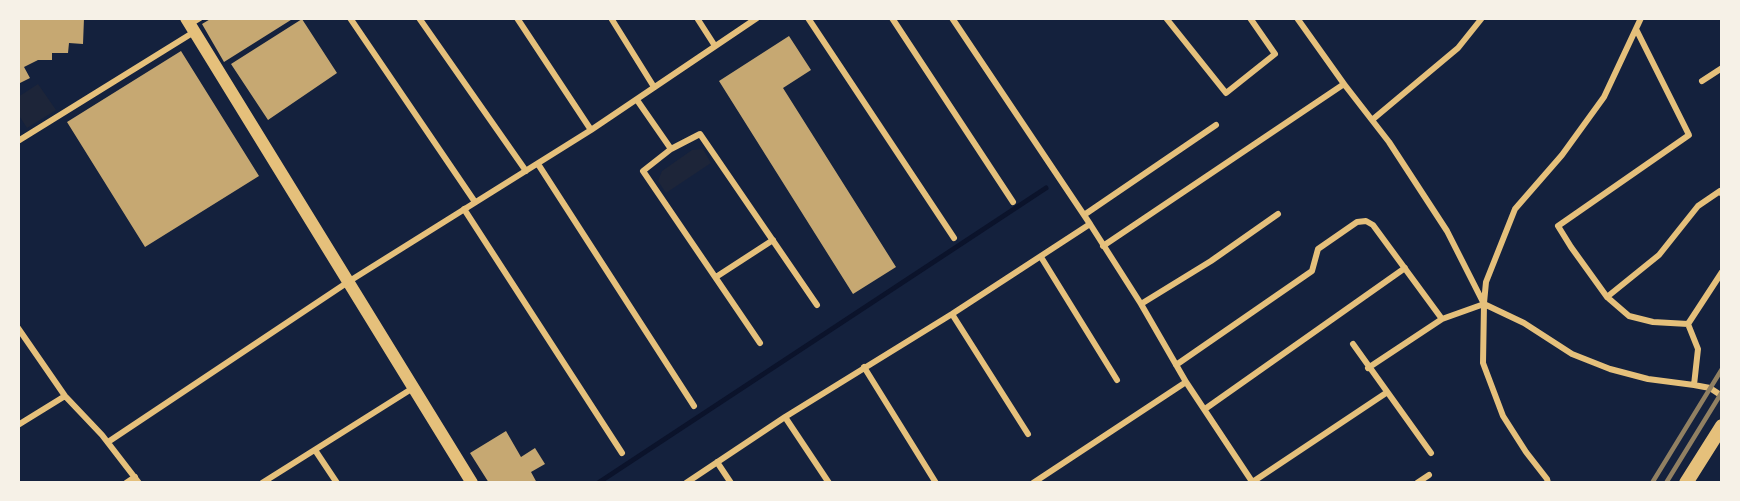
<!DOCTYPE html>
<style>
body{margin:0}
#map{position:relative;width:1740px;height:501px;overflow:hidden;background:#14213d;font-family:"PT Sans Narrow",sans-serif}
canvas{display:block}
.frame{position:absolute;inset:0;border:20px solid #f6f1e7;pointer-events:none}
</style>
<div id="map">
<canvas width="1740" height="501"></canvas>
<div class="frame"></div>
</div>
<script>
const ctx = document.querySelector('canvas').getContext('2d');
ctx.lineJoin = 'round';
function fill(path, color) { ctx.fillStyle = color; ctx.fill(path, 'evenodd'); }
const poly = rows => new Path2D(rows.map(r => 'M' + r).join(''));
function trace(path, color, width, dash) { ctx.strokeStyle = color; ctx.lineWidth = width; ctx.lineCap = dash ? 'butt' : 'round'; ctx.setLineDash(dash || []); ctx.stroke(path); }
const green = poly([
 [38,84,56,110,27,128,18,114,18,97],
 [703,149,711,163,666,193,658,181,662,171,692,150]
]);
const stream = poly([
 [598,483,1046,188]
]);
const building = poly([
 [18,18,84,18,83,44,69,43,68,53,52,53,52,60,38,60,24,67,30,78,18,84],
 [212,18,294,18,224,62,202,24],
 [302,19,337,73,268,120,231,64],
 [789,36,811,70,783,88,896,267,853,294,719,81],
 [181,51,259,176,145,247,67,122],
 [506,431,521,457,535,448,545,464,531,472,537,483,489,483,470,453]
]);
const minor = poly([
 [350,18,475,202],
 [419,18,526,171],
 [517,18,591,130],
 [611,18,654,87],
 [697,18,715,46],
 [808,18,954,238],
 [892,18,1013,202],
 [952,18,1090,224,1141,304,1186,382,1253,483],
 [1166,18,1226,93,1275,54,1250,18],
 [1297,18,1344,84,1389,142,1447,231,1484,304,1483,363,1503,416,1526,452,1547,479,1548,483],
 [190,24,200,18],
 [1636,29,1689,135,1558,226,1571,247,1607,297,1629,316,1653,322,1688,324],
 [1702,81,1722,68],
 [637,100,671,149],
 [1372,120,1458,48,1482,18],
 [18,141,194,32],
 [538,164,694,406],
 [464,209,622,453],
 [1084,215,1216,125],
 [1103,246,1344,84],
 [1041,257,1117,380],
 [716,277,773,240],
 [1607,297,1659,255,1698,206,1720,191,1722,194],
 [1484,303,1486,282,1515,209,1562,155,1604,97,1641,18],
 [1141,304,1211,261,1278,214],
 [952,314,1028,434],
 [18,328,65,396,102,435,139,483],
 [760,343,643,171,671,149,700,134,817,305],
 [1353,344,1431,453],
 [1176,365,1312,271,1318,249,1357,222,1366,221,1373,225,1442,319],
 [864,367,936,483],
 [1368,368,1442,319,1484,304,1524,323,1572,354,1610,369,1648,379,1694,385,1710,388,1722,396],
 [1694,385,1698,349,1688,324,1722,272],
 [1205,409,1405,268],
 [785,417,829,483],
 [18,425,65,396],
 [108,442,348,282,591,130,757,18],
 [315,450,337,483],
 [717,462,731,483],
 [126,483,135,477],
 [262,483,413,388],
 [686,483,785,417,952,314,1090,224],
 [1033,483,1186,382],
 [1251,483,1386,393],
 [1417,483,1429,475]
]);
const secondary = poly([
 [186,18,472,483]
]);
const primary = poly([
 [1686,483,1722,426]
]);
const rail = poly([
 [1652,483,1722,369],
 [1666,483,1722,392]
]);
fill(green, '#1d2539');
trace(stream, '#0b132b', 5);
fill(building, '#c6a872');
trace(minor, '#e5c07b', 6);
trace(secondary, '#e5c07b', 12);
trace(primary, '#e5c07b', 14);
trace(rail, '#918062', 4.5);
</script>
